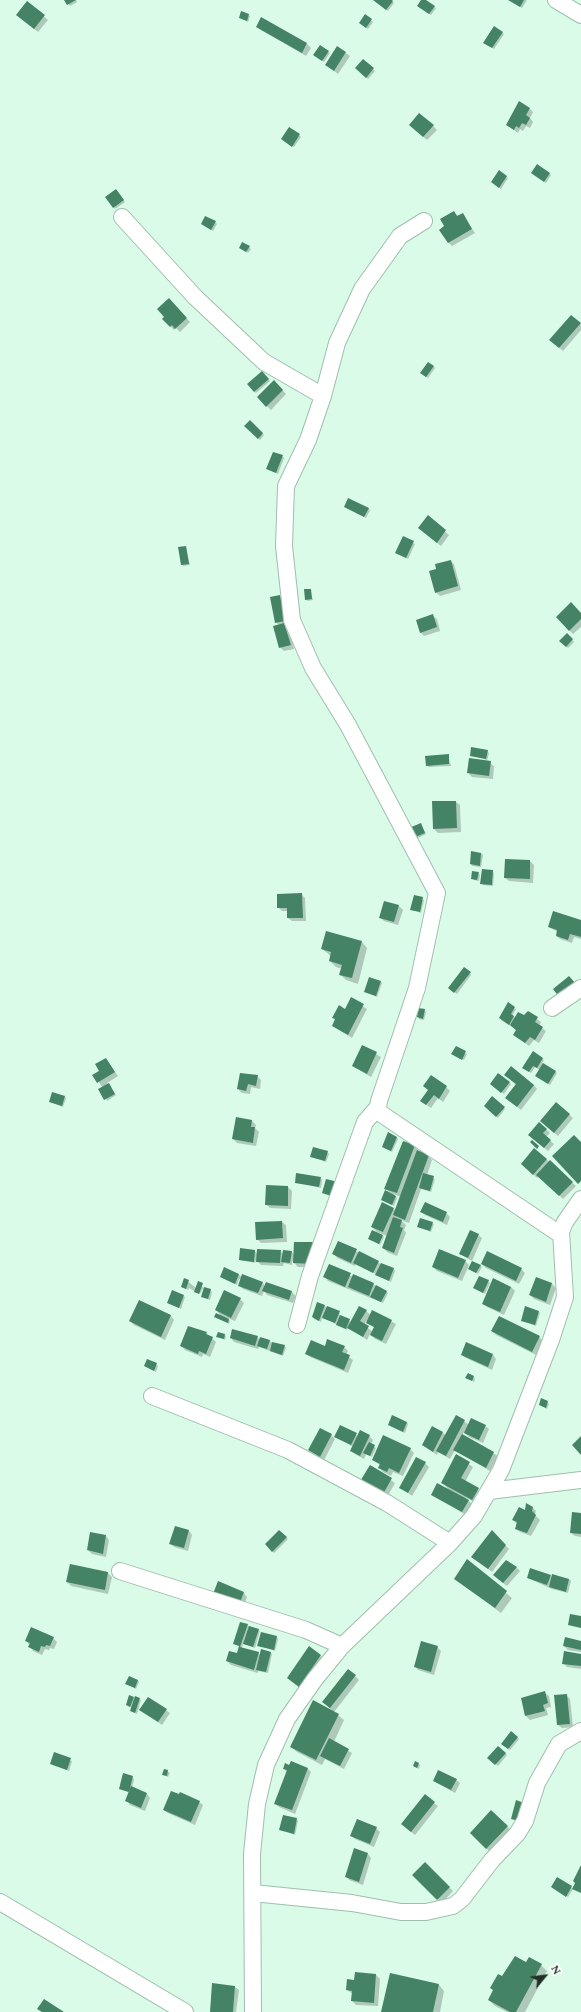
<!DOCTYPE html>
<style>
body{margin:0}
#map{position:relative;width:581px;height:2012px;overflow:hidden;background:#dafbe8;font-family:Spectral,serif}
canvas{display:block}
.north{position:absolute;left:525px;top:1956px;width:40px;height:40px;-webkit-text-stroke:3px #fff;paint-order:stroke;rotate:61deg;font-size:11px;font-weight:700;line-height:16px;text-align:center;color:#222f28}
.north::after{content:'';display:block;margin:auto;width:14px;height:18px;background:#222f28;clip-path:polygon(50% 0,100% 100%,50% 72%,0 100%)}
</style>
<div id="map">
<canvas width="581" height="2012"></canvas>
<div class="north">N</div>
</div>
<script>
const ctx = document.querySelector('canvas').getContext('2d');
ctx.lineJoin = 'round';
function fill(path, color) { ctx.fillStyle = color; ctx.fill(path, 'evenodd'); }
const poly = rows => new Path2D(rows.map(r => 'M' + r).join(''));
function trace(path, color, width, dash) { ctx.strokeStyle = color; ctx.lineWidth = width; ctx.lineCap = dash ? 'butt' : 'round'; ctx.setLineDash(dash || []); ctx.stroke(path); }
const shadow = poly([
 [65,0,76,0,77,2,70,6],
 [391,0,394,3,388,11,376,2],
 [422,0,436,8,431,15,420,8],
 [509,0,527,0,522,8],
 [27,2,48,20,38,32,21,18],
 [249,15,250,16,248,22,242,19],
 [366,15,373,22,368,29,362,24],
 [261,19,307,44,311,48,306,56,261,30,257,26],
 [502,33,504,34,494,49,486,44],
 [337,47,350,56,338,74,330,68],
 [328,52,330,53,324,62,316,57],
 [363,60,375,71,368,79,356,68],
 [529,108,533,112,530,118,533,122,530,128,526,126,523,131,520,129,518,133,507,125],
 [433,126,437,130,427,140,414,129],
 [290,128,301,137,294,147,284,141],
 [538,166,551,175,546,183,534,175],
 [499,172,508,178,501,189,494,183],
 [118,192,125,202,115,209,114,207],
 [454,212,458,216,462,214,475,233,452,246,449,243,446,227],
 [215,222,217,224,213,231,202,224],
 [249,247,251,249,248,253,240,248],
 [169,300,190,322,180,332,176,328,174,330,163,319,166,317],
 [571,316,581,324,581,330,563,351,555,344],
 [433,366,435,368,428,378,423,375],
 [262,372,270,381,256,393,248,384],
 [274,381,286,394,271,410,258,397],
 [250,422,264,435,260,440,246,426],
 [282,456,284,458,278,474,268,469],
 [347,508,368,508,370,510,366,518],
 [428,517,449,535,441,546,423,532],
 [403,538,415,544,408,559,396,553],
 [186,547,190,565,183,566,182,564],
 [450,561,454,564,461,590,440,596,436,592,437,570],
 [310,590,313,600,308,601,306,600],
 [280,596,284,600,289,624,285,625,288,627,294,649,284,651,280,647,279,625,276,622],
 [581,614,581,627,573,634,557,617],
 [433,616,437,619,440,631,424,636,420,632],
 [567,634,574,642,568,648,561,641],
 [487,751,489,753,487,761,494,766,493,779,472,777,468,773,487,760,471,755],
 [448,755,451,766,429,767,427,766],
 [433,802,456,802,460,805,461,832,438,833,434,829],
 [421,824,426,834,416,839],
 [481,853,483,855,481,867,472,866,471,864],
 [530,861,534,865,533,883,509,881,505,878],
 [492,871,494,873,493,886,483,885,481,883],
 [478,873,480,875,479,881,474,880,472,878],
 [301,894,305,898,306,921,292,921,288,918,288,911,282,911,278,907],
 [414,896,424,900,421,913,411,909],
 [385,902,399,906,403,910,398,925,384,921,380,917],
 [581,921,581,939,574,937,572,943,560,939,557,936,558,932,549,927],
 [362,942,367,948,358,984,346,980,340,974,342,969,336,967,330,961,331,956,322,949],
 [470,973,471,975,457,994,451,989],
 [380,981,382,983,377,997,365,992],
 [351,999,367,1009,352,1038,333,1026,336,1020,333,1017,345,1010],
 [514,1008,516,1009,512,1016,515,1018,524,1017,528,1012,541,1022,539,1026,546,1031,539,1043,534,1040,529,1046,514,1035,517,1030,501,1020],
 [424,1010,426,1012,424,1020,419,1019,418,1017],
 [363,1046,381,1057,371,1077,353,1066],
 [456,1047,467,1054,464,1060,454,1055],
 [533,1052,544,1060,542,1063,557,1073,550,1085,536,1076,540,1070,535,1067,531,1073,525,1069],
 [106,1059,118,1076,107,1083,116,1095,107,1101,103,1088,94,1075,101,1071],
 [499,1074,511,1084,504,1094,493,1086],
 [506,1075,534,1085,537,1089,521,1110,510,1101,516,1085],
 [257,1076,261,1080,260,1089,251,1087,250,1094,242,1093,238,1089],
 [446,1087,450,1091,443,1102,438,1098,431,1108,421,1101],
 [64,1097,66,1098,63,1107,50,1102],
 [492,1098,505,1109,498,1118,485,1106],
 [556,1103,573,1118,558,1136,545,1125],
 [236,1118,252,1121,256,1125,255,1128,259,1132,256,1146,237,1143,233,1139],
 [546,1129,550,1133,546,1137,554,1144,548,1151,534,1139],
 [397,1138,398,1139,392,1152,384,1148],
 [414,1146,418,1150,418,1152,428,1156,432,1160,427,1175,435,1179,431,1192,421,1189,409,1223,401,1220,406,1225,404,1230,406,1233,397,1256,387,1252,383,1248,387,1236,377,1232,372,1227,394,1209,396,1211,401,1197,393,1194,397,1198,394,1206,382,1200,391,1194,385,1188],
 [327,1152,329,1154,326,1162,311,1156],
 [546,1159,576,1186,563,1199,539,1176,537,1178,526,1167],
 [320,1178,322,1180,321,1188,296,1182],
 [288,1187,292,1191,291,1209,270,1208,266,1204],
 [421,1211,446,1213,450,1217,447,1225,425,1215],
 [282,1222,286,1225,287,1242,261,1243,257,1239,256,1223],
 [432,1223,434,1224,431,1232,418,1227],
 [478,1235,482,1238,472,1261,460,1254],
 [383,1236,384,1237,380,1245,371,1240],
 [339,1242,381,1264,394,1269,395,1271,391,1282,356,1264,355,1266,337,1258,334,1254],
 [313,1243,316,1247,316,1267,298,1267,292,1261,292,1265,284,1263,283,1266,261,1265,256,1260,255,1263,240,1260,255,1251,257,1254,280,1251,284,1255,292,1252,294,1255],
 [465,1261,469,1265,462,1281,437,1271,433,1267],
 [482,1264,521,1269,525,1273,519,1284,486,1268],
 [330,1265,353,1277,373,1284,386,1291,388,1293,383,1303,328,1281,325,1277],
 [480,1265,482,1267,478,1274,469,1269],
 [239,1275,242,1277,262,1282,265,1286,266,1283,292,1292,296,1296,293,1303,267,1295,264,1291,262,1296,243,1289,239,1285,241,1279,239,1279,237,1285,221,1277],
 [536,1278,552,1284,556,1288,550,1305,534,1299,530,1295],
 [185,1279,196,1288,202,1284,203,1288,210,1290,212,1292,210,1300,202,1297,204,1289,203,1288,200,1294,189,1288,188,1290,182,1287],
 [494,1279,511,1287,515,1291,504,1315,487,1307,483,1303],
 [488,1281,490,1283,485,1294,475,1288],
 [183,1296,185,1297,181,1309,168,1303],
 [240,1299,244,1303,235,1321,227,1318,230,1321,229,1324,215,1317,222,1317,216,1310],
 [139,1302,171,1316,174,1320,165,1340,134,1325,130,1321],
 [324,1306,339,1312,340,1316,351,1322,366,1311,371,1315,373,1311,396,1324,386,1344,375,1339,370,1334,367,1340,348,1327,347,1330,322,1317,321,1322,314,1319,313,1317],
 [366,1321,375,1328,373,1332,364,1325],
 [539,1312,540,1313,536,1326,522,1320],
 [492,1331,539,1337,543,1341,536,1355,496,1335],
 [206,1333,216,1342,210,1357,203,1354,202,1357,185,1350,181,1346],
 [225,1335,226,1336,225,1340,218,1337],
 [257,1337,260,1340,260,1338,270,1341,273,1344,284,1346,286,1348,283,1356,259,1347,258,1349,234,1342,231,1338],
 [325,1347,344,1347,348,1351,346,1355,353,1360,348,1373,310,1357,306,1354],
 [462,1355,493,1355,496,1359,492,1370,466,1358],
 [147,1360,158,1366,156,1372,145,1366],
 [474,1377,475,1379,474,1382,467,1378],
 [542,1399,549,1404,547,1409,540,1405],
 [464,1421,469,1425,485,1426,489,1429,483,1443,469,1437,464,1432,462,1435,498,1456,490,1471,455,1450,450,1459,438,1452,437,1455,423,1445,433,1427,446,1435],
 [407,1422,408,1424,405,1433,389,1425],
 [341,1427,358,1436,369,1436,373,1440,371,1444,376,1448,372,1457,366,1454,364,1459,355,1454,351,1450,353,1447,336,1437,324,1460,309,1450,331,1435,335,1439],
 [410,1449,414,1453,403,1476,393,1472,391,1476,383,1472,380,1468,381,1466,373,1460],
 [456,1456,473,1467,465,1482,482,1493,476,1503,465,1497,472,1504,466,1515,432,1495,449,1490,442,1482],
 [425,1463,429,1467,412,1496,400,1487],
 [370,1466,395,1483,386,1499],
 [533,1508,536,1511,535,1515,540,1520,531,1536,520,1532,516,1529,517,1524,513,1520],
 [581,1514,581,1537,575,1536,571,1533],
 [175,1527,189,1531,192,1535,188,1551,174,1547,170,1543],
 [279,1531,288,1539,274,1553,266,1544],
 [492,1532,509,1549,492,1572,473,1557],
 [106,1536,109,1540,106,1557,92,1554,88,1550],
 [468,1561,512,1598,501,1613,455,1579],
 [70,1565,108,1573,112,1577,108,1594,71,1586,67,1582],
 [516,1567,520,1571,507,1586,498,1579],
 [550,1576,552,1578,569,1579,571,1581,568,1593,552,1589,528,1578],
 [219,1582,244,1593,247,1597,243,1608],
 [247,1625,260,1631,255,1648,243,1643,242,1648,258,1653,261,1655,270,1652,272,1654,268,1673,258,1671,258,1673,231,1665,227,1661,238,1655,240,1646,234,1643],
 [277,1637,278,1639,275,1651,258,1645],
 [53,1638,57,1642,54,1649,50,1648,49,1650,45,1649,42,1655,33,1651,26,1640],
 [581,1642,581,1652,568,1650,564,1646],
 [437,1647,441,1651,434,1675,418,1670,415,1666],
 [581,1655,581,1669,567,1667,563,1663],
 [321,1656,324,1659,303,1690,288,1678],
 [355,1676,359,1680,334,1712,344,1720,334,1742,352,1753,344,1769,325,1759,322,1765,297,1752,291,1747,333,1712,327,1705],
 [138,1680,139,1682,136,1689,126,1684],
 [545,1693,549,1696,551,1707,546,1708,548,1715,530,1720,526,1716,522,1699],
 [566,1695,570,1699,573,1727,562,1728,558,1725],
 [133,1698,141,1700,137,1714,133,1712,132,1708,127,1705],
 [141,1710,166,1710,170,1713,162,1725],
 [517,1737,519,1739,510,1750,504,1746],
 [499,1747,507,1755,498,1766,489,1758],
 [55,1754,72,1761,69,1771,53,1765],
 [419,1764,420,1765,419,1769,414,1766],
 [290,1766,307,1768,311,1772,295,1814,279,1807,276,1804,287,1772,284,1769],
 [165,1770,170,1773,168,1777,164,1775],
 [132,1777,134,1779,132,1788,147,1794,150,1798,145,1811,130,1805,127,1801,130,1793,120,1789],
 [456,1780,460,1783,455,1793,434,1781],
 [179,1796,199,1802,203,1805,195,1825,168,1813,164,1810],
 [434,1803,438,1806,415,1835,406,1828],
 [491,1812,511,1830,490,1852,471,1833],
 [297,1819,298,1821,295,1835,281,1829],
 [376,1828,380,1832,374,1847,355,1839,352,1836],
 [368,1854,371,1858,363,1885,349,1880,346,1876],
 [425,1864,453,1891,442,1903,414,1875],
 [552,1887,571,1887,573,1889,568,1897],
 [526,1964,541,1965,547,1971,525,2012,507,2012,495,2006,489,2000,502,1978],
 [356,1973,376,1975,380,1979,378,2006,356,2005,352,2001,353,1994,347,1990,355,1981],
 [439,1985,444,1991,440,2012,382,2012],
 [235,1987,239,1990,236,2012,211,2012]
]);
const building = poly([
 [64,0,76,0,67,5],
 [373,0,392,0,393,1,386,10],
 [421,0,426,0,435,6,429,14,417,6],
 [508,0,524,0,520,7],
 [27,1,45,15,34,29,16,15],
 [241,11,249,14,247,21,239,18],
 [365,14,372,19,366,28,359,23],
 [261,17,307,43,302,53,256,27],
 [494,26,503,32,492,48,483,43],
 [320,45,329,51,322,61,313,55],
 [337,46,346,52,334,71,325,65],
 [363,59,374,68,366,78,355,68],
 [519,101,530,108,526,115,530,118,526,125,522,123,519,128,516,126,514,130,506,125],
 [419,113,434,125,423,137,409,125],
 [289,127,300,134,292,147,281,139],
 [537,164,550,173,544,182,531,173],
 [499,170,507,176,499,188,491,182],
 [116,189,124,200,113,208,105,197],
 [454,211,457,216,463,213,472,229,448,243,439,230,444,226,440,219],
 [205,216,216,221,211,230,201,224],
 [242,242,250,246,246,252,239,248],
 [169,298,187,318,175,329,172,325,170,327,162,319,164,317,157,309],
 [571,315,581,323,559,348,549,340],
 [428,362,434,366,426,377,420,373],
 [262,371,269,379,254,392,247,384],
 [274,380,283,390,266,407,257,397],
 [250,420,263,433,258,439,244,426],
 [273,452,283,455,276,473,266,469],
 [348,498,369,508,364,517,344,507],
 [428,515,446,530,437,543,418,528],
 [403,536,414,541,406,558,395,553],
 [186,546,189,564,181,565,178,547],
 [451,560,458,586,435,593,429,571,436,569,435,564],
 [304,589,311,589,312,599,305,600],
 [280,595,285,621,275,623,270,597],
 [571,602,581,613,581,619,569,631,556,617],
 [433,614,437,627,420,633,416,620],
 [284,623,291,645,279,648,273,626],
 [567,633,573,639,566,647,559,641],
 [471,747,488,750,486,759,470,756],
 [449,754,449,764,426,766,425,756],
 [469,758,491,761,489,776,467,773],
 [432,801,456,801,457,828,433,829],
 [421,823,425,833,413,838,409,828],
 [471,851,481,853,480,866,470,864],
 [505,859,530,860,530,879,504,878],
 [482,869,493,870,492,885,480,884],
 [472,871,479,872,477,880,471,879],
 [302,893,303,918,287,918,287,908,277,908,277,894],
 [414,895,423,897,420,912,410,910],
 [384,901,399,905,394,922,379,918],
 [553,911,581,920,581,937,570,934,568,940,556,936,557,930,548,927],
 [326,931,362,941,352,978,339,975,342,965,329,961,331,952,321,949],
 [464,967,471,972,454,993,448,988],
 [569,976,576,984,559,997,553,989],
 [369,977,381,981,376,996,364,992],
 [351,997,364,1004,348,1035,332,1026,335,1019,332,1018,339,1005,345,1009],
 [508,1002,515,1007,511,1014,514,1016,509,1025,499,1018],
 [418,1008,425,1009,423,1019,417,1017],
 [528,1011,538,1017,535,1022,543,1027,535,1040,530,1037,525,1043,513,1035,516,1030,510,1025,518,1012,524,1015],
 [362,1045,377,1052,367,1074,352,1066],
 [456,1046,466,1051,462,1060,451,1054],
 [533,1051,543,1058,537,1068,533,1066,529,1072,522,1068],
 [106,1058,115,1072,97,1083,92,1075,99,1071,95,1064],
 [543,1063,556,1071,548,1084,535,1076],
 [511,1066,534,1085,517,1107,505,1098,516,1084,504,1075],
 [240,1073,258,1075,256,1086,248,1084,246,1091,237,1089],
 [498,1073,510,1082,501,1093,490,1084],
 [431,1075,447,1086,439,1099,434,1095,426,1105,420,1101,428,1090,423,1086],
 [109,1083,115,1094,104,1100,98,1089],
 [52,1092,65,1096,62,1106,49,1102],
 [492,1096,505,1107,496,1117,484,1106],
 [556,1102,570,1114,554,1133,540,1121],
 [236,1117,252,1120,251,1127,255,1127,253,1143,232,1139],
 [539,1122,547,1129,543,1133,551,1140,544,1148,528,1135],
 [388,1132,397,1137,391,1151,382,1147],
 [574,1135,581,1142,581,1181,578,1184,552,1156],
 [532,1140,539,1146,537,1149,530,1142],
 [403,1141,415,1145,397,1193,384,1189],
 [313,1147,328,1151,325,1161,310,1157],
 [534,1148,547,1159,533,1175,521,1164],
 [417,1150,429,1155,405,1220,393,1215],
 [550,1160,573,1182,559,1196,536,1175],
 [296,1173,321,1177,319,1187,295,1183],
 [423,1173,434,1176,430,1191,419,1188],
 [326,1179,338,1182,334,1197,322,1193],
 [266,1185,288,1186,288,1206,265,1205],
 [385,1190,396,1196,392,1205,381,1200],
 [382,1202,394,1208,383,1232,371,1227],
 [425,1202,447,1212,443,1222,420,1212],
 [393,1217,402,1220,400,1227,403,1228,394,1253,382,1248],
 [420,1218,433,1222,430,1231,417,1227],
 [282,1221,283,1238,256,1240,255,1222],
 [372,1230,383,1235,379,1244,368,1239],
 [470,1230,479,1234,468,1258,459,1254],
 [338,1241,357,1249,351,1263,332,1254],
 [294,1242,313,1242,312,1264,293,1263],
 [240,1248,255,1250,254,1262,239,1260],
 [257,1249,281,1250,280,1263,256,1262],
 [439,1249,466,1260,458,1278,432,1267],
 [283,1250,292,1251,290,1263,281,1262],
 [359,1251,379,1261,373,1273,353,1263],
 [487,1251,522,1268,516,1281,481,1264],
 [472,1261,481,1265,476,1273,468,1269],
 [381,1263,394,1268,389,1281,375,1275],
 [329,1264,351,1273,345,1287,323,1277],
 [224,1267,239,1274,235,1284,220,1277],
 [242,1274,263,1282,258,1293,238,1286],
 [353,1274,374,1283,369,1296,348,1287],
 [479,1276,489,1280,483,1293,473,1288],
 [536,1277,552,1283,546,1302,529,1295],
 [184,1278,189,1280,186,1289,181,1287],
 [493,1278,511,1287,500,1312,482,1304],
 [198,1281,203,1283,199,1294,194,1292],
 [266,1282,292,1291,289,1300,262,1291],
 [376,1285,387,1291,381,1302,370,1297],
 [204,1287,211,1289,208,1299,201,1297],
 [172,1290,184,1295,179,1308,167,1303],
 [224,1290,241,1298,231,1318,215,1310],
 [139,1300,171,1315,161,1337,129,1321],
 [317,1302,325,1305,319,1321,312,1317],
 [327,1306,340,1311,335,1323,322,1318],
 [359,1306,367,1310,360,1321,369,1326,363,1337,347,1328],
 [525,1306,539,1311,535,1325,521,1321],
 [372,1310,392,1320,382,1341,370,1335,374,1327,366,1323],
 [216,1313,229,1319,228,1323,214,1317],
 [340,1315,350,1319,346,1329,336,1325],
 [499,1316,540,1336,532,1352,491,1331],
 [188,1326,207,1332,206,1334,213,1337,206,1354,199,1351,198,1354,180,1346],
 [232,1329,258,1336,255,1346,230,1338],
 [218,1332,225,1334,224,1339,216,1337],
 [260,1337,270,1340,267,1349,257,1346],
 [327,1339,345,1346,342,1352,350,1355,344,1370,305,1354,311,1340,325,1346],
 [272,1342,285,1345,282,1355,270,1351],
 [466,1342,493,1354,488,1367,461,1355],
 [147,1359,157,1363,154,1371,144,1366],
 [468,1373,474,1376,472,1381,465,1378],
 [541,1398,548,1401,546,1408,539,1405],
 [392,1415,407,1422,403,1432,388,1425],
 [456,1415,465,1420,446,1456,436,1451],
 [471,1418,486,1425,479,1440,464,1433],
 [340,1425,357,1433,351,1445,334,1437],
 [432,1426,443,1432,433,1452,422,1445],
 [320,1428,332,1434,320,1457,308,1450],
 [360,1430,370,1435,360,1456,350,1451],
 [462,1434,494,1452,486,1468,453,1450],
 [383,1435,411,1448,399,1473,389,1468,387,1472,378,1468,380,1464,372,1460],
 [581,1436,581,1455,572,1445],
 [369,1442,375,1445,370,1456,363,1453],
 [456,1454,470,1462,461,1478,479,1488,472,1500,441,1483],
 [416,1457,426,1462,408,1493,399,1488],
 [370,1465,392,1478,382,1496,359,1483],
 [437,1483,469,1500,462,1512,431,1495],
 [526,1503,533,1507,532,1511,536,1515,527,1533,515,1529,517,1522,512,1520,519,1507,525,1510],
 [572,1512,581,1513,581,1534,570,1533],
 [175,1526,189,1530,184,1548,169,1544],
 [279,1530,287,1537,272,1552,265,1544],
 [492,1530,506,1545,488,1569,471,1557],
 [90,1532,106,1535,103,1554,87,1550],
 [467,1559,507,1591,495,1608,454,1579],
 [506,1560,517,1567,503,1583,493,1575],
 [70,1564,108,1572,105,1590,66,1582],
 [530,1568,551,1575,547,1585,527,1578],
 [552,1574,569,1579,566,1592,549,1587],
 [218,1581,244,1592,239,1605,213,1594],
 [570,1614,581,1616,581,1628,568,1625],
 [240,1622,248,1624,240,1647,259,1652,254,1670,226,1661,229,1651,237,1653,239,1646,233,1644],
 [249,1626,259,1629,253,1647,243,1644],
 [31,1627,54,1637,50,1646,46,1645,45,1647,41,1646,39,1652,28,1647,30,1643,25,1641],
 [261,1632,277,1636,274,1650,257,1646],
 [565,1637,581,1641,581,1650,563,1646],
 [421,1641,438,1646,431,1672,414,1667],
 [309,1646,321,1655,299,1687,287,1678],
 [261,1649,271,1652,266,1672,256,1670],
 [564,1651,581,1654,581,1666,562,1664],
 [348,1669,356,1675,330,1708,322,1702],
 [129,1676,138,1680,135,1688,125,1684],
 [545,1691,548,1703,543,1705,545,1711,525,1716,521,1698],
 [567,1694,570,1724,557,1725,554,1695],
 [129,1695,134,1697,130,1707,126,1705],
 [135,1696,140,1698,135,1713,130,1711],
 [148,1697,167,1709,158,1722,139,1710],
 [313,1700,339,1714,316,1760,290,1747],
 [511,1731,518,1737,508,1749,501,1744],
 [329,1738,349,1749,340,1766,320,1756],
 [498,1746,506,1753,495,1765,487,1758],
 [54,1752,71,1758,67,1770,50,1764],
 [291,1761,308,1768,292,1810,274,1804,287,1770,283,1769,285,1763,289,1765],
 [415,1761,419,1763,417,1768,413,1766],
 [164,1769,168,1770,167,1776,162,1775],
 [438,1770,457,1779,451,1790,433,1781],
 [123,1773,133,1776,129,1792,119,1789],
 [131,1786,147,1793,141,1808,125,1801],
 [171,1791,179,1794,180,1792,200,1801,191,1822,163,1810],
 [425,1794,435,1802,411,1832,401,1824],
 [516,1800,524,1803,519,1821,511,1819],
 [491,1810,508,1826,486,1849,470,1833],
 [283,1815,297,1818,294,1834,279,1830],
 [357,1819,377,1827,370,1844,350,1836],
 [354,1848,368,1853,359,1882,345,1877],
 [425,1862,450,1887,437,1900,412,1875],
 [581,1865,581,1893,572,1889,575,1883,573,1881],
 [557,1877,572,1886,566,1897,551,1887],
 [515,1956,526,1962,529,1957,542,1964,516,2012,510,2012,488,2000,493,1990,490,1988,498,1974,502,1976],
 [355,1972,376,1974,374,2003,351,2001,352,1991,346,1990,347,1979,354,1980],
 [390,1973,439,1984,433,2012,381,2012],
 [212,1983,235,1986,233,2012,210,2012],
 [44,1999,64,2012,42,2012,37,2009]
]);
const minor = poly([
 [556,0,581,15],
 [122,217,195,297,264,362,323,396],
 [424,221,400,236,362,289,337,343,323,396,308,440,286,486,284,546,292,620,313,668,348,725,437,893,417,988,379,1101,378,1107,380,1113,561,1235],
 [552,1008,581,988],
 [297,1325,310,1276,365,1122,378,1107],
 [152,1396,288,1450,387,1503,450,1543],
 [489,1491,581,1480],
 [120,1571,306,1630,342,1646],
 [253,1893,352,1903,401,1912,426,1912,453,1906,462,1899,492,1860,517,1834,525,1821,537,1783,559,1744,581,1731],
 [0,1902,185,2012],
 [253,2012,252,1854,257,1804,266,1765,287,1719,315,1679,342,1646,450,1543,474,1516,501,1470,551,1340,565,1297,561,1232,565,1222,581,1199]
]);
fill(shadow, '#0003');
fill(building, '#448364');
trace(minor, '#9fbfad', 18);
trace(minor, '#fff', 16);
</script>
